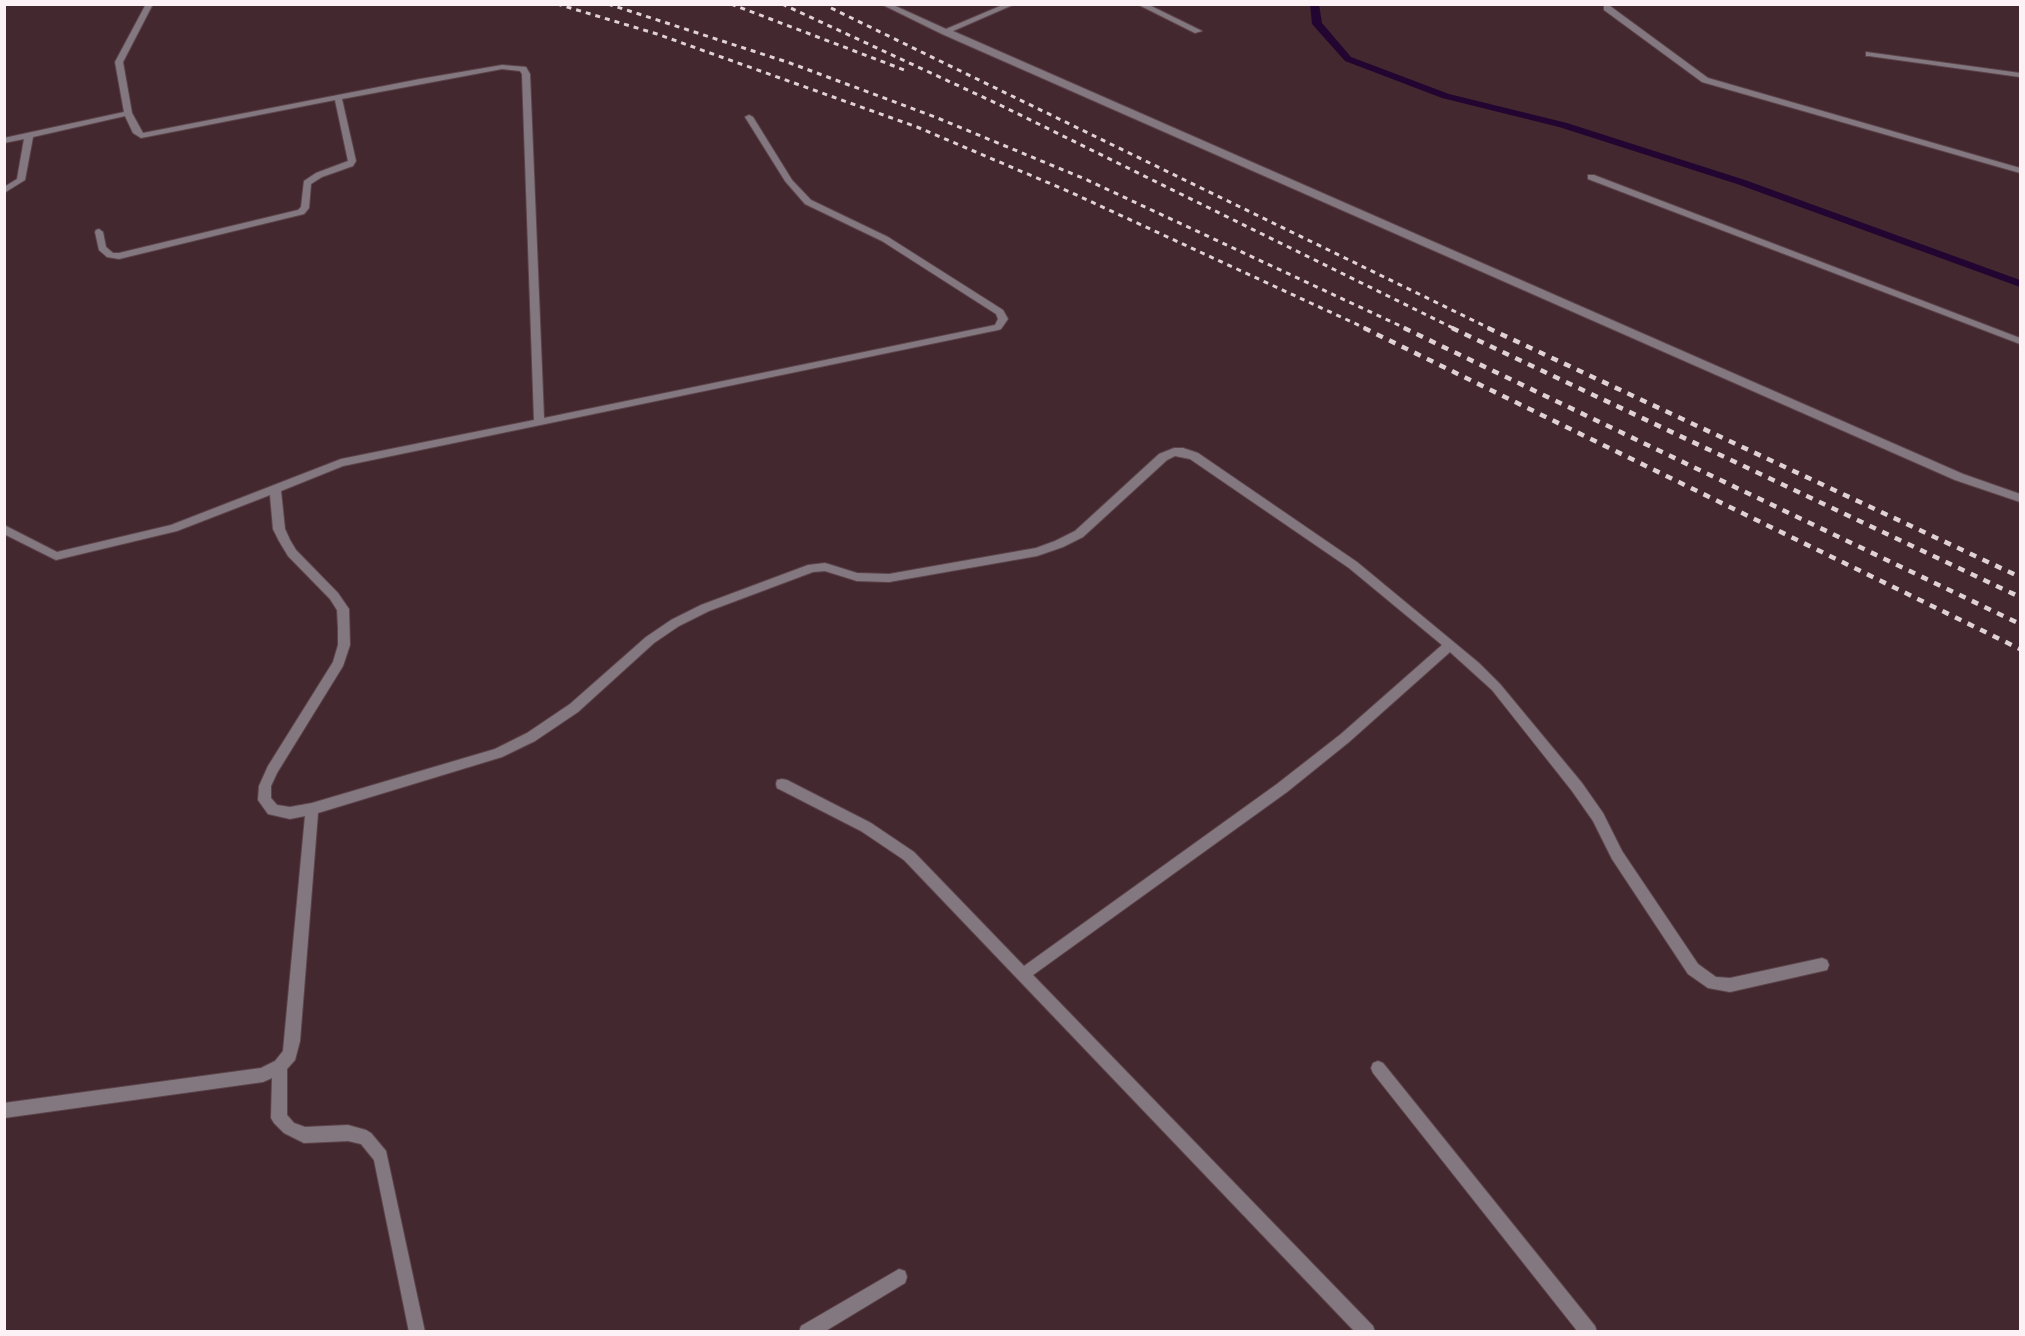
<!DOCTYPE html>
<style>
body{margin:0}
#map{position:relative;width:2025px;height:1336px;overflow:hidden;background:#43282f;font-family:Arial,sans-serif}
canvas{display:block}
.frame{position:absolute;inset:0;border:6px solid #fcf1f4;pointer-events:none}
</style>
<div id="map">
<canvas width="2025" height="1336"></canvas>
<div class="frame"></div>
</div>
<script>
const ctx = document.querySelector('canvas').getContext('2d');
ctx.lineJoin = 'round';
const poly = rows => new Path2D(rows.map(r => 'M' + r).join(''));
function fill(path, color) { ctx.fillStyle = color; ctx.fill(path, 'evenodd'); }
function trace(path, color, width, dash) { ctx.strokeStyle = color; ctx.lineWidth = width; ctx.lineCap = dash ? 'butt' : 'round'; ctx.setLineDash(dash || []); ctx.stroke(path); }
const stream = poly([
 [1310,4,1319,4,1322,23,1351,57,1449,94,1567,123,1745,180,2020,280,2020,287,1737,184,1559,127,1442,98,1345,61,1312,24,1310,4]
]);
const minor = poly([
 [146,4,153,4,123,62,132,113,143,133,420,79,502,65,526,67,530,74,544,418,995,325,998,319,996,314,882,241,805,204,785,181,745,117,749,115,753,117,792,180,811,200,888,237,1003,310,1008,319,1001,329,998,330,343,466,281,491,285,529,290,540,296,550,338,593,349,609,350,645,343,666,277,773,271,786,271,798,277,805,290,807,312,803,495,749,527,733,570,704,646,637,671,620,701,605,808,565,825,563,857,573,889,574,1036,548,1055,541,1075,531,1159,454,1174,448,1183,448,1198,453,1357,562,1479,663,1500,684,1582,783,1603,813,1622,851,1698,964,1716,977,1730,978,1822,958,1827,960,1829,965,1827,970,1730,992,1708,988,1688,974,1612,859,1593,821,1572,791,1492,690,1450,652,1349,742,1287,792,1033,975,1373,1326,1375,1332,1355,1332,904,860,861,831,777,788,776,784,777,780,782,779,787,780,871,823,914,852,1024,966,1277,784,1341,734,1442,645,1349,568,1190,459,1175,456,1167,460,1083,537,1063,547,1037,556,889,582,857,581,825,571,813,572,709,611,679,626,654,643,578,712,535,741,502,757,318,813,300,1041,295,1060,287,1069,287,1115,294,1123,305,1127,348,1125,366,1130,371,1133,386,1151,425,1332,409,1332,374,1160,361,1144,348,1141,304,1143,284,1133,274,1123,271,1118,272,1078,263,1082,4,1118,4,1103,261,1068,275,1061,283,1051,305,816,290,819,268,814,258,800,259,786,268,766,333,662,338,645,338,628,337,610,330,599,288,556,279,541,273,529,270,495,177,531,56,560,4,534,4,525,57,552,171,525,341,459,534,420,522,74,520,71,502,69,342,99,356,161,353,166,322,177,311,184,309,208,304,214,119,259,107,257,99,250,95,232,96,230,99,229,103,232,106,247,113,253,119,253,298,210,301,207,304,181,316,173,348,161,335,100,141,138,133,133,125,116,33,137,25,180,4,193,4,187,17,179,24,139,4,143,4,138,124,112,115,62,146,4],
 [881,4,891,4,946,29,1005,4,1015,4,953,31,1963,474,2020,494,2020,502,1955,480,942,34,881,4],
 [1137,4,1147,4,1202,31,1195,33,1137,4],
 [1604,6,1610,6,1708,78,2020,168,2020,173,1702,82,1604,10,1604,6],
 [1866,52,2020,73,2020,77,1869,56,1866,56,1866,52],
 [1588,175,1594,175,2020,338,2020,344,1588,179,1588,175],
 [1378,1061,1383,1063,1595,1326,1597,1332,1578,1332,1373,1073,1371,1068,1373,1063,1378,1061],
 [899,1269,905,1271,907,1277,905,1283,824,1332,799,1332,801,1326,899,1269]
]);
const railFar1 = poly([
 [557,4,657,34,917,127,1070,192,1367,329],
 [608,4,790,63,935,117,1085,179,1407,329],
 [731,4,907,71],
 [782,4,1000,105,1455,329],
 [831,8,1491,329]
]);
const rail = poly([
 [1364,328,2020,649],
 [1404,328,2020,624],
 [1452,328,2020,597],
 [1488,328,2020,577]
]);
fill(stream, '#230531');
trace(minor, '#5d444b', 2);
fill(minor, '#847880');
trace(railFar1, '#dfd1d5', 3, [5, 5]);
trace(rail, '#dfd1d5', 4.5, [7, 7]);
</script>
